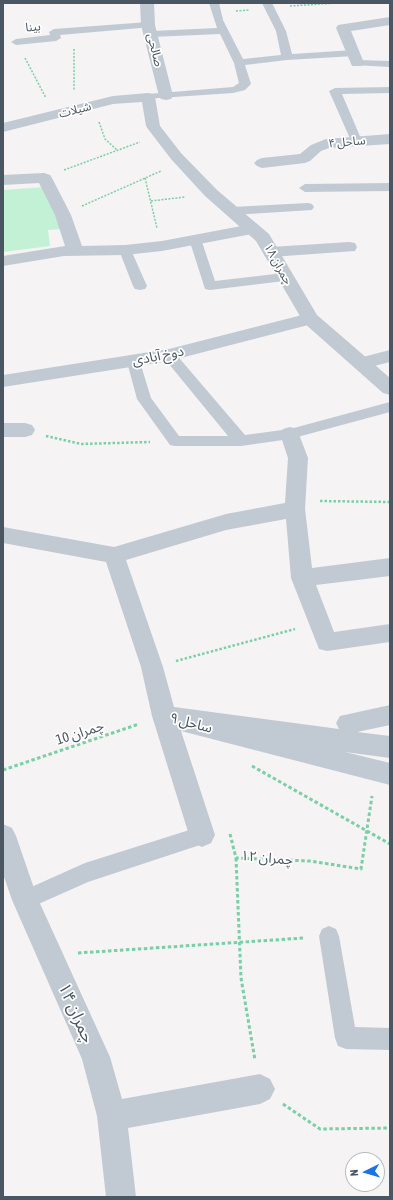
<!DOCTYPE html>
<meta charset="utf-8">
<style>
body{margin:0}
#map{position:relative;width:393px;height:1200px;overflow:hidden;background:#f5f3f3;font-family:"Asap Condensed",sans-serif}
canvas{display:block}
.frame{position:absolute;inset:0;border:4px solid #4a5661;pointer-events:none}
.north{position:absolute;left:345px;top:1152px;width:40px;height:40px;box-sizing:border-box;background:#fff;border:1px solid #b7bbc0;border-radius:50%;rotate:265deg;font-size:11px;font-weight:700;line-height:16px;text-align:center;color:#4a5661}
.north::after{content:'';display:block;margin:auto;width:14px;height:18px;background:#1a73e8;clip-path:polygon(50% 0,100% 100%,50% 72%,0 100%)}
</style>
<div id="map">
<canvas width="393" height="1200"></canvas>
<div class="frame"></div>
<div class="north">N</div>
</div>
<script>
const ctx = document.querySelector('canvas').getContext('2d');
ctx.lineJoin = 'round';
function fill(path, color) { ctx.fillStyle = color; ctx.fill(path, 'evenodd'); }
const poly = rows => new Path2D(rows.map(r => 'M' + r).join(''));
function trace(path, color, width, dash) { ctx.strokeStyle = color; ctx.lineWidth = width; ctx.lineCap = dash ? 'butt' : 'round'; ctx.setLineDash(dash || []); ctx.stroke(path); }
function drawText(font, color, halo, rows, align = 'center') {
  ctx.font = font + ' "Asap Condensed","Noto Sans Arabic",sans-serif'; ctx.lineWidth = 3.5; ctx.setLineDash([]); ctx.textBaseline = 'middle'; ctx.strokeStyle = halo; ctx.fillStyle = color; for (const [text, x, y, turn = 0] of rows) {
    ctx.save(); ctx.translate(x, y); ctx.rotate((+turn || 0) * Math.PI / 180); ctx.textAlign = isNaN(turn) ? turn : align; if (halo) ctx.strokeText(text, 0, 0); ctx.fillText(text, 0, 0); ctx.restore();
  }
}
const green = poly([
 [45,187,61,229,48,230,50,246,3,252,3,190]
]);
const pathFar2 = poly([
 [290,6,337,3],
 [236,11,249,10],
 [74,49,74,91],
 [25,58,46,98],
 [99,122,105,139,117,150],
 [64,170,140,142],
 [145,178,157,228],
 [151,201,185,197],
 [82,206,161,171]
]);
const pathFar1 = poly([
 [46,436,81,444,150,442],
 [320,501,390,502],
 [176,661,295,629]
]);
const path = poly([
 [252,766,390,844],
 [3,770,139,724],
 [230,834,236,858,310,861,361,869,372,796],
 [236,858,241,978,255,1060],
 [78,953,304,938],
 [283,1104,320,1129,390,1128]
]);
const service = poly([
 [209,3,219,3,223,20,243,59,281,55,276,31,262,3,272,3,286,31,292,54,354,50,359,53,354,56,287,60,245,65,251,84,245,90,233,93,144,99,142,97,148,94,233,87,239,83,234,63,220,34,152,37,147,34,152,31,217,28,209,3],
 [148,22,153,25,152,27,60,35,61,38,56,41,16,45,11,42,16,39,50,35,49,32,54,29,148,22],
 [357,60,390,61,390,67,353,65,352,63,353,61,357,60],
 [390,87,390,93,342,94,362,141,356,145,352,143,329,91,335,88,390,87],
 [390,183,390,191,305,192,299,188,305,184,390,183],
 [308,203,312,204,314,207,312,210,232,215,226,211,232,207,308,203],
 [195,235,201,239,215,281,284,273,289,274,291,277,289,280,284,281,210,290,205,289,189,239,195,235],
 [125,246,130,247,131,250,147,286,145,289,140,290,135,289,133,286,119,250,120,247,125,246],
 [169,350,174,352,245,435,290,429,390,402,390,412,290,439,241,446,175,446,170,445,137,399,127,362,129,359,134,357,139,359,151,398,179,436,228,436,164,358,162,355,164,352,169,350],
 [202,826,209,828,212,835,209,842,88,882,25,910,18,907,15,900,18,893,85,863,202,826],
 [329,926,336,929,339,936,355,1027,390,1028,390,1050,346,1049,338,1046,335,1038,319,936,322,929,329,926]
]);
const minor = poly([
 [140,3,154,3,155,25,173,96,171,99,166,100,161,99,159,96,141,25,140,3],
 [390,17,390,25,351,31,364,63,362,66,352,66,336,28,338,25,390,17],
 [390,134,390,144,329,148,321,151,310,161,305,163,262,168,257,166,254,163,257,160,262,158,300,154,311,145,326,139,390,134],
 [44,173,50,175,52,178,71,215,82,246,125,245,162,241,252,224,258,225,260,229,258,233,252,234,162,251,125,255,64,256,3,266,3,256,65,246,55,215,39,183,3,185,3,175,44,173],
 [349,242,355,243,357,247,355,251,271,257,265,256,263,252,265,248,271,247,349,242],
 [310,313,316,315,319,319,316,323,169,361,3,387,3,375,169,349,310,313],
 [390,350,390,362,362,369,355,367,353,363,355,359,390,350],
 [3,423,25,423,32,425,35,430,32,435,25,437,3,437,3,423],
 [290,427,297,429,308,458,305,509,312,568,390,558,390,576,316,585,334,632,390,624,390,642,327,651,319,649,291,578,286,519,226,530,126,560,163,667,174,707,339,729,336,723,340,716,390,705,390,725,357,732,390,736,390,758,345,752,390,763,390,785,181,731,215,835,211,843,202,847,193,843,189,835,152,716,141,667,106,562,3,543,3,527,114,547,226,514,285,503,288,458,280,434,283,429,290,427],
 [3,824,12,828,16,836,37,897,110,1057,122,1099,260,1074,270,1079,275,1089,270,1099,260,1104,128,1128,136,1197,106,1197,97,1116,82,1059,12,900,3,874,3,824]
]);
const tertiary = poly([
 [148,93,153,94,155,97,160,126,181,153,217,190,269,234,317,315,390,378,390,395,383,393,304,323,256,241,205,196,171,159,148,129,146,126,142,102,113,104,3,132,3,123,113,96,148,93]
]);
const farStreetnames = [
 ["بینا",33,27,-5],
 ["صالحی",155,50,76],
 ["شیلات",75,110,-14],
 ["ساحل ۴",347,142,-5],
 ["چمران ۱۸",278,264,61]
];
const streetNames = [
 ["دوخ آبادی",158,356,-11],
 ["ساحل ۹",191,723,15],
 ["چمران 10",80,733,-18],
 ["چمران ۱۲",267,858,5]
];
const nearStreetnames = [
 ["چمران ۱۴",76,1013,66]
];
fill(green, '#c3f1d5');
trace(pathFar2, '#7ad0a6', 1.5, [2, 1.5]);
trace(pathFar1, '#7ad0a6', 2.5, [2.5, 2]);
trace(path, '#7ad0a6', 3, [3.5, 2.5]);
fill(service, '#c1cad2');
fill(minor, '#c1cad2');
fill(tertiary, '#c1cad2');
drawText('12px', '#4a5661', '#fff', farStreetnames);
drawText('14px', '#4a5661', '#fff', streetNames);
drawText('17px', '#4a5661', '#fff', nearStreetnames);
</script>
